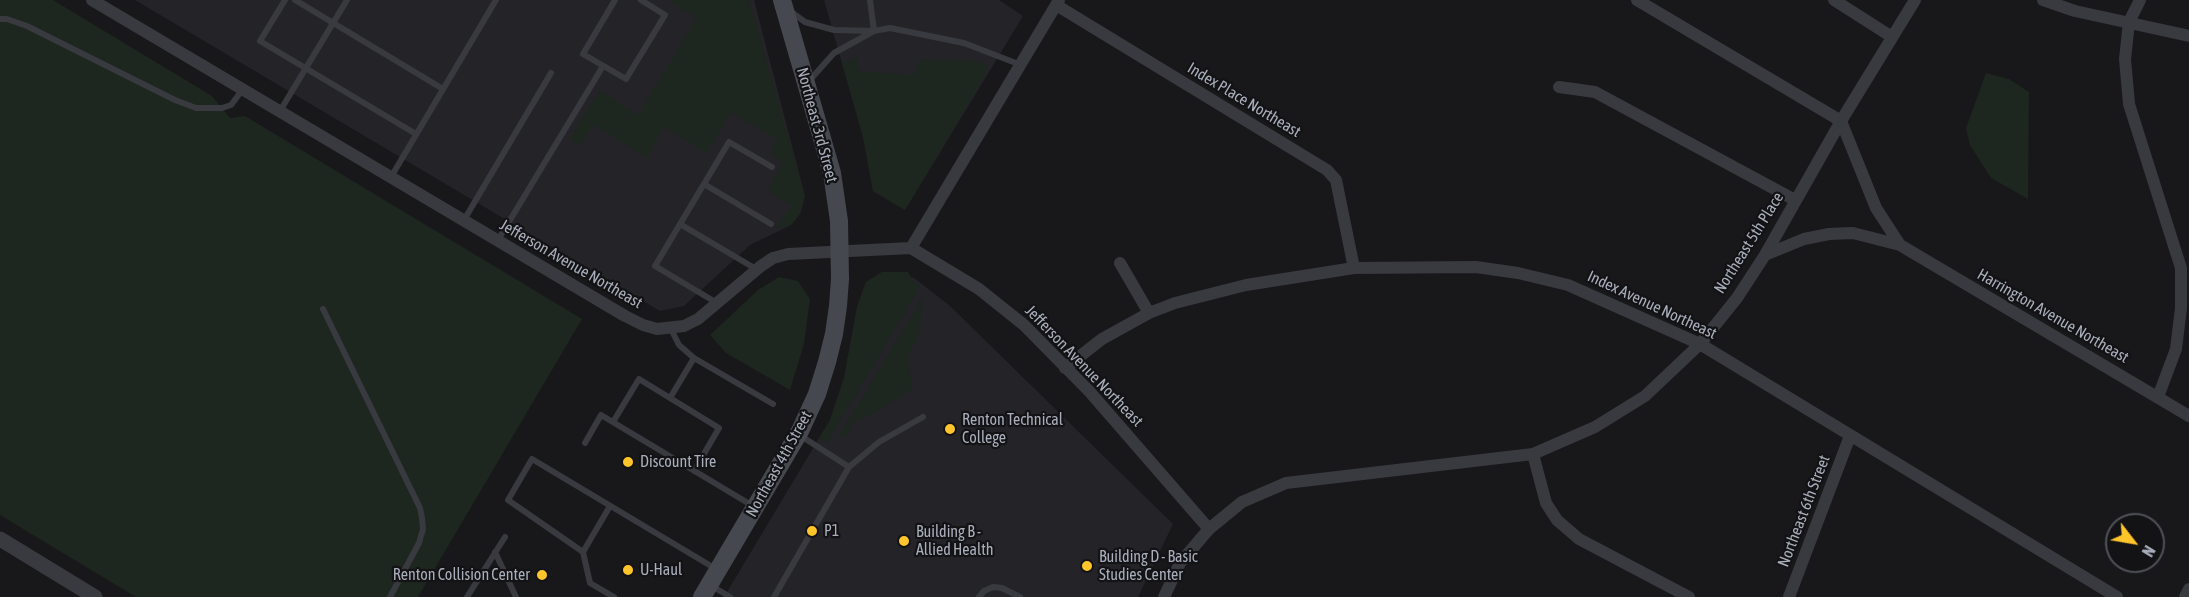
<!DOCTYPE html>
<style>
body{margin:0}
#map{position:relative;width:2189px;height:597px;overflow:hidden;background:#18181b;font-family:"Asap Condensed",sans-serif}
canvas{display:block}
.north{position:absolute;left:2105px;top:513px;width:60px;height:60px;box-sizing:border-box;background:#131316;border:2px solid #4f5158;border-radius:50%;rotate:121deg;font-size:16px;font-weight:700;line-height:24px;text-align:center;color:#a9aebb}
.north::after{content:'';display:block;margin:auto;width:21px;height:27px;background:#ffc52b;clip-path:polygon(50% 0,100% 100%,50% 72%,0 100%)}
</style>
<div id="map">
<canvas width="2189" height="597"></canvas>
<div class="north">N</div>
</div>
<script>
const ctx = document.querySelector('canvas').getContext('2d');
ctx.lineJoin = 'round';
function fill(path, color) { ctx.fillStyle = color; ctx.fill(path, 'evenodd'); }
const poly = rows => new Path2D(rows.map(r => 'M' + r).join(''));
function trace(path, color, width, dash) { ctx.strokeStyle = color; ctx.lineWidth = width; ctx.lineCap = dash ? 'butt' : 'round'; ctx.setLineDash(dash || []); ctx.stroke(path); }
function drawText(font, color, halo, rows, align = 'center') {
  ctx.font = font + ' "Asap Condensed",sans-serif'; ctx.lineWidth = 4.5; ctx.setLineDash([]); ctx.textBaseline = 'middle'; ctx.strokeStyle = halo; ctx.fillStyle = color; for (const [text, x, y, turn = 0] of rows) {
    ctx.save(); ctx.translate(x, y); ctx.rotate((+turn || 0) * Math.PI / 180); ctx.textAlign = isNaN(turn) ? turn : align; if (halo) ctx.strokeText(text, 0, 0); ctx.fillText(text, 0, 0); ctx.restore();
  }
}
const built = poly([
 [135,0,754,0,805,196,800,214,791,225,750,245,684,306,660,311],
 [824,0,999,0,1023,16,905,210,873,191,863,137],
 [882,272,900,272,914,278,949,305,1173,524,1138,597,724,597,830,420,844,378,857,307,866,282]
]);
const green = poly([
 [0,0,53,0,212,96,230,118,245,116,582,319,418,597,136,597,0,515],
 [668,0,749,0,805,196,800,214,791,225,775,229,791,206,768,190,783,163,770,154,777,140,731,112,706,153,664,127,647,157,593,125,579,146,569,139,600,91,638,115,697,18],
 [856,57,859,71,914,75,920,59,975,61,988,66,986,73,905,210,873,191,863,137,842,63],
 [1986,73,2009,79,2029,92,2028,199,1991,178,1970,145,1966,128],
 [882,272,908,272,912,280,920,287,827,443,819,438,830,420,844,378,857,307,866,282],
 [779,277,798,281,810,299,804,344,790,390,726,353,710,335,758,290],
 [923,297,918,337,907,358,912,384,910,391,860,421,857,418,845,437,838,438]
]);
const service = poly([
 [285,0,260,41,416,134],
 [295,0,443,89],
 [615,0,583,54,626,79,665,15,641,0],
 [870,0,874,31],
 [790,11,805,22,834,30,874,31,890,28,964,43,1021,65],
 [0,19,7,19,27,26,175,100,196,108,222,108,231,105,243,89],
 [809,81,834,53,874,31],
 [280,111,347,0],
 [391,177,496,0],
 [704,184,771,224],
 [464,220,551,73],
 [680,224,756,269],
 [498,240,603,66],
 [717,303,655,266,729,142,772,167],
 [323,309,420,508,422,518,423,529,419,543,390,597],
 [671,329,679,345,694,358,773,404],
 [670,398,694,358],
 [613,422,639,379,670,398,719,428,694,471],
 [801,436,849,467,879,442,923,417],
 [585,443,601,415,753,506],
 [495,552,516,597],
 [583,552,610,506],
 [712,586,730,597],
 [467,597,505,537],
 [614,597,590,583,583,552,508,500,532,459,716,569],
 [774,597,849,467],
 [979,597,984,591,993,587,1002,588,1020,597]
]);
const minor = poly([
 [92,0,625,316,643,325,657,329,684,326,698,319,761,266,773,258,788,254,911,248,979,289,1024,325,1089,391,1209,529],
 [1637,0,1841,121,1876,208,1900,245,2189,416],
 [1834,0,1892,37],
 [2043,0,2075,11,2189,36],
 [2140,0,2129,22,2125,59,2129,104,2181,268,2181,308,2176,349,2158,397],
 [1056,5,1327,170,1336,180,1354,268],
 [1559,87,1595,92,1795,200],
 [911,248,1059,0],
 [1765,255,1804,239,1829,234,1853,233,1900,245],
 [1120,263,1149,313],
 [1065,368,1102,339,1149,313,1175,303,1246,285,1354,268,1476,267,1518,273,1568,285,1700,344,2117,597],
 [1533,454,1546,503,1557,520,1579,539,1689,597],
 [1164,597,1180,563,1209,529,1242,502,1286,483,1533,454,1595,427,1645,396,1700,344,1737,298,1765,255,1841,121,1915,0],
 [1789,597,1850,436],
 [2185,597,2189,589]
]);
const tertiary = poly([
 [0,539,95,597]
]);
const secondary = poly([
 [702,597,800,431,817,394,827,362,834,334,838,306,840,279,839,221,832,173,782,0]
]);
const markers = [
 [950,429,6,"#ffc52b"],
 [628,462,6,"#ffc52b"],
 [812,531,6,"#ffc52b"],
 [904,541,6,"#ffc52b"],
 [1087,566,6,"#ffc52b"],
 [628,570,6,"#ffc52b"],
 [542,575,6,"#ffc52b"]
];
const streetNames = [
 ["Index Place Northeast",1244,100,31],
 ["Northeast 3rd Street",817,125,75],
 ["Northeast 5th Place",1749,243,-58],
 ["Jefferson Avenue Northeast",571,264,30],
 ["Index Avenue Northeast",1652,305,25],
 ["Harrington Avenue Northeast",2053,316,30],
 ["Jefferson Avenue Northeast",1084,366,46],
 ["Northeast 4th Street",779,464,-61],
 ["Northeast 6th Street",1804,511,-69]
];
const poiNames = [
 ["Renton Technical",962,420],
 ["College",962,438],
 ["Discount Tire",640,462],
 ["P1",824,531],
 ["Building B -",916,532],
 ["Allied Health",916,550],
 ["Building D - Basic",1099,557],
 ["Studies Center",1099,575],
 ["U-Haul",640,570],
 ["Renton Collision Center",530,575,"right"]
];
fill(built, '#242428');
fill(green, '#1d261f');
trace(service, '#393940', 6);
trace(minor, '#393940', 12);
trace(tertiary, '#393940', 15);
trace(secondary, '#464850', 18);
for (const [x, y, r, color] of markers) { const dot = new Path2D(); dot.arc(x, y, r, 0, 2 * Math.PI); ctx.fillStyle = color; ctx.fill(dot); trace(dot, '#131316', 2); }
drawText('16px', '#a9aebb', '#131316', streetNames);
drawText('16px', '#a9aebb', '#131316', poiNames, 'left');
</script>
